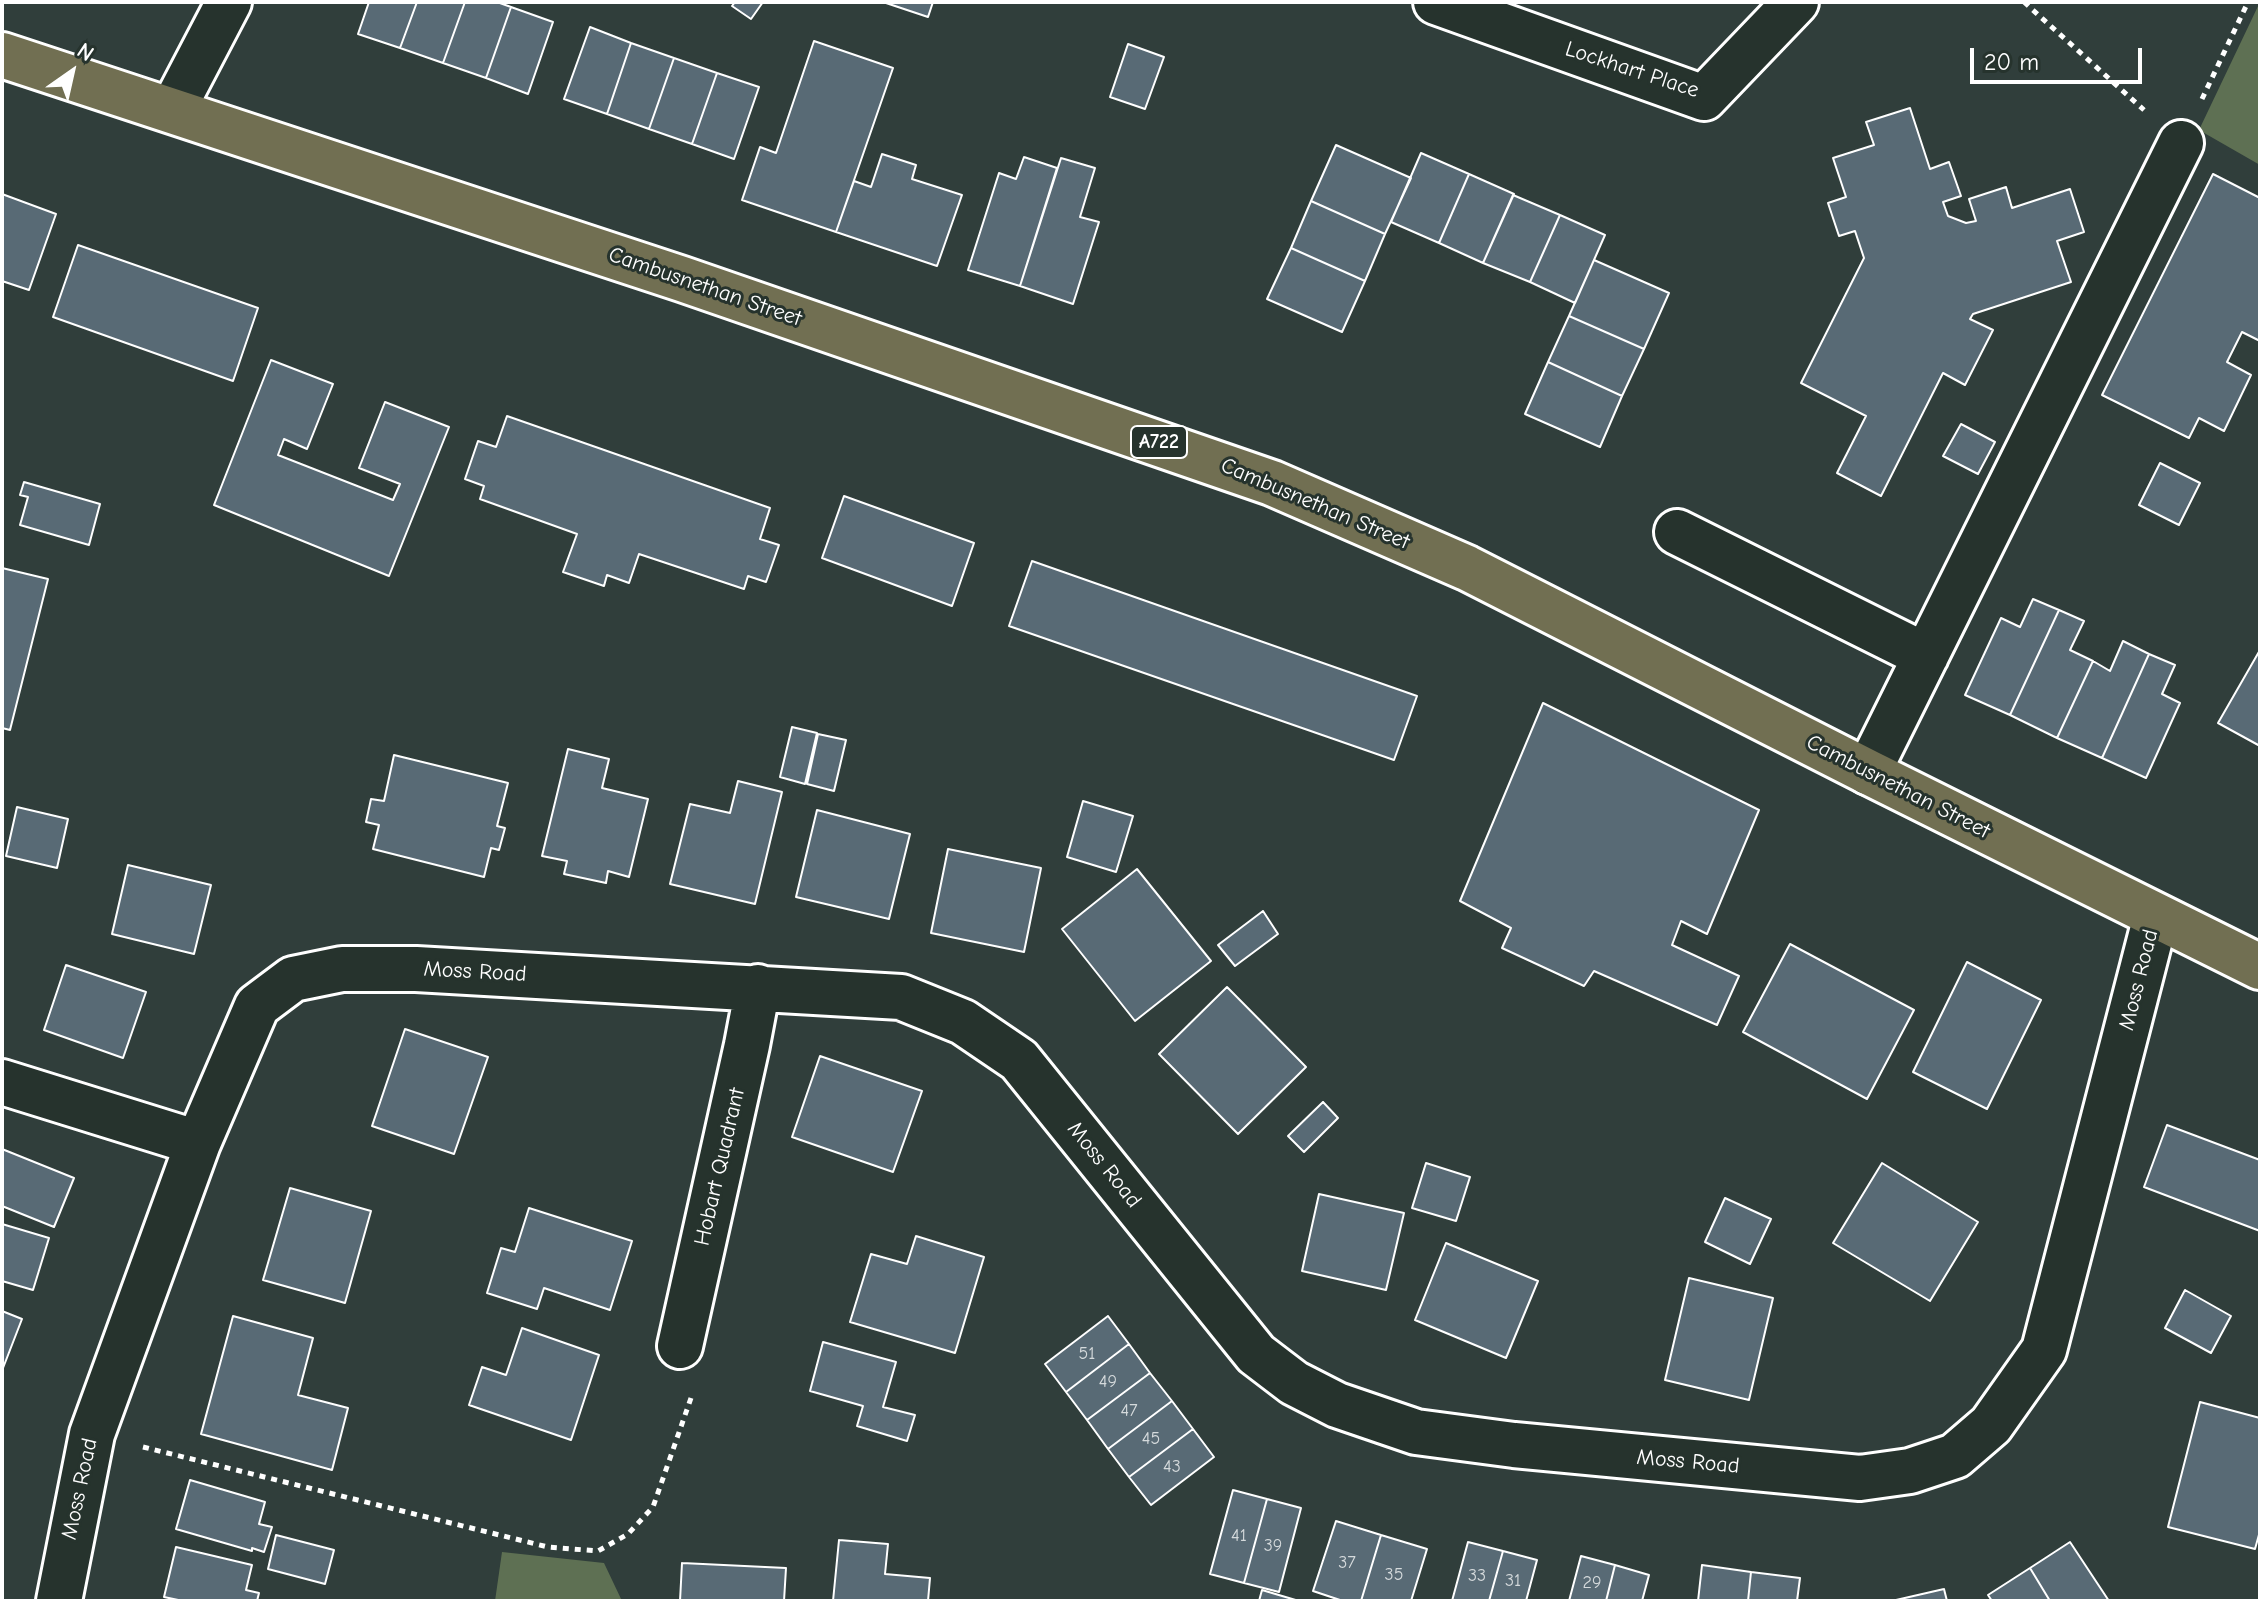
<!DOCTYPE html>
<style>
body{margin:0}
#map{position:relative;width:2262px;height:1603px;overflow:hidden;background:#303e3b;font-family:"Comic Neue",sans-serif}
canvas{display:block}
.frame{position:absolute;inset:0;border:4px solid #fff;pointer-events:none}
.north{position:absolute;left:32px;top:32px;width:80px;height:80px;-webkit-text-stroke:6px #26332d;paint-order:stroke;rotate:34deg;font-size:22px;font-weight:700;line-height:32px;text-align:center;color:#fff}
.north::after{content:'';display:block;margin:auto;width:28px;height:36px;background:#fff;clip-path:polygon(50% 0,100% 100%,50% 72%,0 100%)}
.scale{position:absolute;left:1970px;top:48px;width:172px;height:36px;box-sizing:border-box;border:4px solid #fff;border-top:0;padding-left:10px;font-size:24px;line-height:28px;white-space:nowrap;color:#fff;-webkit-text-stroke:6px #26332d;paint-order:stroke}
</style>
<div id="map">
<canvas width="2262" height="1603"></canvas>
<div class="frame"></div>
<div class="north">N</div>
<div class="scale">20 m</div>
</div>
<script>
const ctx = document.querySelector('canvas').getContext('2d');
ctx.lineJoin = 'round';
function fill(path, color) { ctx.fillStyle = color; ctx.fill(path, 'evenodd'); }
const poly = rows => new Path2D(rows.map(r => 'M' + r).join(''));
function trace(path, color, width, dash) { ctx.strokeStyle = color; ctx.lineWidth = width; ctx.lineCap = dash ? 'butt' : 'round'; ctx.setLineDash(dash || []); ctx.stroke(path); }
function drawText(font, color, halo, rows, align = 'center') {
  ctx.font = font + ' "Comic Neue",sans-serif'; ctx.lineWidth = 6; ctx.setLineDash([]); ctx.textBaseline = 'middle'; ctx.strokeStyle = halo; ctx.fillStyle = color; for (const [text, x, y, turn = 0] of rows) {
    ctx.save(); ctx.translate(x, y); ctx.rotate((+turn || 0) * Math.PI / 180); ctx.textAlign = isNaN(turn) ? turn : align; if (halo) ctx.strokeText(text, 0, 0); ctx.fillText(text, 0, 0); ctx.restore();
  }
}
const green = poly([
 [2260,2,2260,165,2199,130],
 [502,1552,604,1563,622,1601,495,1601]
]);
const building = poly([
 [369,2,417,2,400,48,358,34,369,2],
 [417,2,465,2,443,63,400,48,417,2],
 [465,2,497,2,511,7,486,78,443,63,465,2],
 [735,2,763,2,751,19,732,6,735,2],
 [883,2,933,2,928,17,883,2],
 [511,7,553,22,528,94,486,78,511,7],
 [590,27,631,43,607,114,564,99,590,27],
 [814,41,893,68,836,232,742,200,760,147,776,153,814,41],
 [631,43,674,58,649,129,607,114,631,43],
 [1128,44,1164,57,1145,109,1110,97,1128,44],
 [674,58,717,73,692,144,649,129,674,58],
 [717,73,759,87,734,159,692,144,717,73],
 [1910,108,1930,169,1949,162,1961,196,1943,202,1948,216,1966,223,1976,221,1969,199,2006,187,2012,208,2070,189,2084,232,2057,241,2071,282,1973,314,1970,319,1993,330,1965,385,1943,373,1881,496,1837,473,1866,416,1801,383,1864,258,1855,231,1839,236,1828,203,1846,197,1833,158,1874,145,1866,122,1910,108],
 [1336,145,1411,178,1385,234,1311,201,1336,145],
 [1421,153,1469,174,1439,243,1391,222,1421,153],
 [882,154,916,165,912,179,962,195,937,266,836,232,854,181,871,187,882,154],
 [1024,157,1057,168,1020,286,968,270,999,173,1016,179,1024,157],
 [1061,158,1095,168,1080,217,1099,222,1073,304,1020,286,1061,158],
 [1469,174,1514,194,1483,263,1439,243,1469,174],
 [2213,174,2260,198,2260,341,2242,332,2227,362,2251,375,2224,431,2199,418,2189,438,2102,395,2213,174],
 [2,194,56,214,29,290,2,281,2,194],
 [1513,195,1560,215,1530,282,1483,263,1513,195],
 [1311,201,1385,234,1365,281,1291,248,1311,201],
 [1560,215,1605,235,1575,303,1530,282,1560,215],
 [78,245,258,308,233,381,53,317,78,245],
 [1291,248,1365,281,1342,332,1267,299,1291,248],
 [1594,260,1669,293,1644,349,1569,316,1594,260],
 [1569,316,1644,349,1622,396,1548,362,1569,316],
 [271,360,333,384,307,449,284,439,278,455,393,500,400,484,359,468,385,402,449,427,389,576,214,505,271,360],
 [1548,362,1622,396,1600,447,1525,414,1548,362],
 [507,416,770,508,760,539,779,545,766,582,748,576,744,589,639,554,629,583,607,575,604,586,563,572,577,534,480,499,484,486,465,479,478,441,496,447,507,416],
 [1961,424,1995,442,1978,474,1943,456,1961,424],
 [2160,463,2200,483,2179,525,2139,505,2160,463],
 [24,482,100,504,89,545,20,525,28,497,20,495,24,482],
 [844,496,974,543,952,606,822,558,844,496],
 [1032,561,1417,696,1394,760,1009,626,1032,561],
 [2,568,48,579,10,730,2,728,2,568],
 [2033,599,2059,610,2010,715,1965,695,2001,618,2020,627,2033,599],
 [2059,610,2084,621,2070,650,2093,661,2057,738,2010,715,2059,610],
 [2123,641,2149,654,2102,758,2057,738,2093,661,2110,671,2123,641],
 [2260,650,2260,746,2218,723,2260,650],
 [2149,654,2175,665,2162,694,2180,703,2146,778,2102,758,2149,654],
 [1543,703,1759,810,1707,934,1681,921,1672,945,1739,976,1717,1025,1594,971,1584,986,1502,948,1511,928,1460,901,1543,703],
 [792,727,817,733,805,784,780,777,792,727],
 [818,734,846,740,834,791,807,784,818,734],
 [568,749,609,759,602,788,648,799,629,877,608,871,606,883,564,874,567,861,542,856,568,749],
 [394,755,508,783,497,826,505,828,499,850,491,848,484,877,373,849,379,825,366,822,371,799,384,801,394,755],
 [738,781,782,792,755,904,670,884,690,804,730,813,738,781],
 [1083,801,1133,816,1116,872,1067,857,1083,801],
 [17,807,68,819,57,868,6,856,17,807],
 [817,810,910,834,889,919,796,897,817,810],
 [948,849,1041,868,1024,952,931,933,948,849],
 [128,865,211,885,194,954,112,934,128,865],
 [1137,869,1211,961,1135,1021,1062,929,1137,869],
 [1263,911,1278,934,1235,966,1218,945,1263,911],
 [1790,944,1914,1010,1867,1099,1743,1032,1790,944],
 [1967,962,2041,1000,1987,1109,1913,1072,1967,962],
 [66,965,146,992,123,1058,44,1030,66,965],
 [1227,987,1306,1067,1238,1134,1159,1054,1227,987],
 [405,1029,488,1057,454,1154,372,1126,405,1029],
 [820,1056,922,1091,893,1172,792,1137,820,1056],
 [1323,1102,1338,1118,1304,1152,1288,1136,1323,1102],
 [2167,1125,2260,1160,2260,1231,2144,1187,2167,1125],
 [2,1149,74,1178,54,1227,2,1206,2,1149],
 [1426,1163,1470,1177,1456,1221,1412,1208,1426,1163],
 [1882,1163,1978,1222,1930,1301,1833,1243,1882,1163],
 [290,1188,371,1211,345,1303,263,1280,290,1188],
 [1319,1194,1404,1213,1386,1290,1302,1271,1319,1194],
 [1725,1198,1771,1219,1750,1264,1705,1242,1725,1198],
 [529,1208,632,1241,610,1310,544,1288,537,1309,487,1293,501,1248,515,1252,529,1208],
 [2,1224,49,1238,33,1290,2,1281,2,1224],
 [916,1236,984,1257,955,1353,850,1322,871,1254,907,1264,916,1236],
 [1446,1243,1538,1281,1506,1358,1415,1320,1446,1243],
 [1689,1278,1773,1298,1749,1400,1665,1380,1689,1278],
 [2185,1290,2231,1316,2211,1353,2165,1328,2185,1290],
 [2,1311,22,1319,3,1368,2,1367,2,1311],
 [233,1316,313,1338,298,1395,348,1408,332,1470,201,1434,233,1316],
 [1108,1316,1129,1344,1066,1392,1045,1364,1108,1316],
 [522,1328,599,1355,571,1440,469,1405,482,1367,506,1375,522,1328],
 [823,1342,896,1362,883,1407,915,1415,907,1441,857,1426,863,1406,810,1391,823,1342],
 [1129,1344,1150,1373,1087,1420,1066,1392,1129,1344],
 [1150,1373,1172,1401,1108,1449,1087,1420,1150,1373],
 [1172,1401,1193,1429,1129,1477,1108,1449,1172,1401],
 [2200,1402,2260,1418,2260,1531,2255,1549,2168,1527,2200,1402],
 [1193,1429,1214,1457,1151,1505,1129,1477,1193,1429],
 [190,1480,265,1502,259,1524,272,1527,264,1552,252,1548,252,1551,176,1529,190,1480],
 [1233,1490,1267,1499,1244,1583,1210,1574,1233,1490],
 [1267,1499,1301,1508,1279,1592,1244,1583,1267,1499],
 [1336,1521,1381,1535,1361,1601,1343,1601,1313,1591,1336,1521],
 [276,1535,334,1550,325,1584,268,1569,276,1535],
 [1381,1535,1427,1549,1411,1601,1361,1601,1381,1535],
 [839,1540,888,1544,885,1574,930,1578,928,1601,833,1601,839,1540],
 [1468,1542,1503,1551,1489,1601,1452,1601,1468,1542],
 [2070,1542,2109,1601,2050,1601,2030,1568,2070,1542],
 [176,1547,252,1565,246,1590,259,1593,257,1601,183,1601,164,1597,176,1547],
 [1503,1551,1537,1560,1526,1601,1489,1601,1503,1551],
 [1581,1556,1615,1565,1606,1601,1569,1601,1581,1556],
 [682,1563,786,1568,784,1601,680,1601,682,1563],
 [1615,1565,1649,1575,1642,1601,1606,1601,1615,1565],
 [1702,1565,1751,1572,1748,1601,1698,1601,1702,1565],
 [2030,1568,2050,1601,1992,1601,1988,1595,2030,1568],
 [1751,1572,1800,1578,1797,1601,1748,1601,1751,1572],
 [1944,1589,1947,1601,1896,1601,1896,1600,1944,1589],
 [1262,1590,1299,1601,1259,1601,1262,1590]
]);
const path = poly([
 [2024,2,2144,110],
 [2202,99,2248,2],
 [143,1447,548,1547,598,1551,628,1534,653,1507,691,1398]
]);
const minor = poly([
 [1436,2,1704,98,1796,2],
 [173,109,229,2],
 [1677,532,1926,656],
 [1868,772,2181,143],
 [2,1082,198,1143],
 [680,1346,747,1045,758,987],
 [59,1601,92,1434,198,1143,257,1006,293,979,342,969,416,969,901,997,963,1022,1019,1060,1256,1354,1294,1383,1337,1405,1416,1432,1514,1445,1860,1478,1910,1471,1955,1456,1991,1425,2044,1350,2156,916]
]);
const major = poly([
 [2,55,682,279,1272,483,1467,568,1868,772,2260,967]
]);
const numberNames = [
 ["51",1087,1354],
 ["49",1108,1382],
 ["47",1129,1411],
 ["45",1151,1439],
 ["43",1172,1467],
 ["41",1239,1536],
 ["39",1273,1546],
 ["37",1347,1563],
 ["35",1394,1575],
 ["33",1477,1576],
 ["31",1513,1581],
 ["29",1592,1583]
];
const shields = [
 [1159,442,56]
];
const shieldNames = [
 ["A722",1159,442]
];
const streetNames = [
 ["Lockhart Place",1632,70,18],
 ["Cambusnethan Street",705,287,19],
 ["Cambusnethan Street",1315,504,23],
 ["Cambusnethan Street",1898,787,27],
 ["Moss Road",475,972,3],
 ["Moss Road",2139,980,-76],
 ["Moss Road",1104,1165,51],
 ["Hobart Quadrant",720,1167,-77],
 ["Moss Road",1688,1462,5],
 ["Moss Road",80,1489,-78]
];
fill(green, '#5e7053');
fill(building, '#586a75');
trace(building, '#fff', 2);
trace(minor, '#fff', 50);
trace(major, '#fff', 50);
trace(path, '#fff', 5, [6, 6]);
trace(minor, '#26332d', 44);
trace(major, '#716f52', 44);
drawText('18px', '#d5dadc', null, numberNames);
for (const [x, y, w] of shields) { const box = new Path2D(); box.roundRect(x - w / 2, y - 16, w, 32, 6); ctx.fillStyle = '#26332d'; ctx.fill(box); trace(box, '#fff', 2); }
drawText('bold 20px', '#fff', null, shieldNames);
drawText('22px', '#fff', '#26332d', streetNames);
</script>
